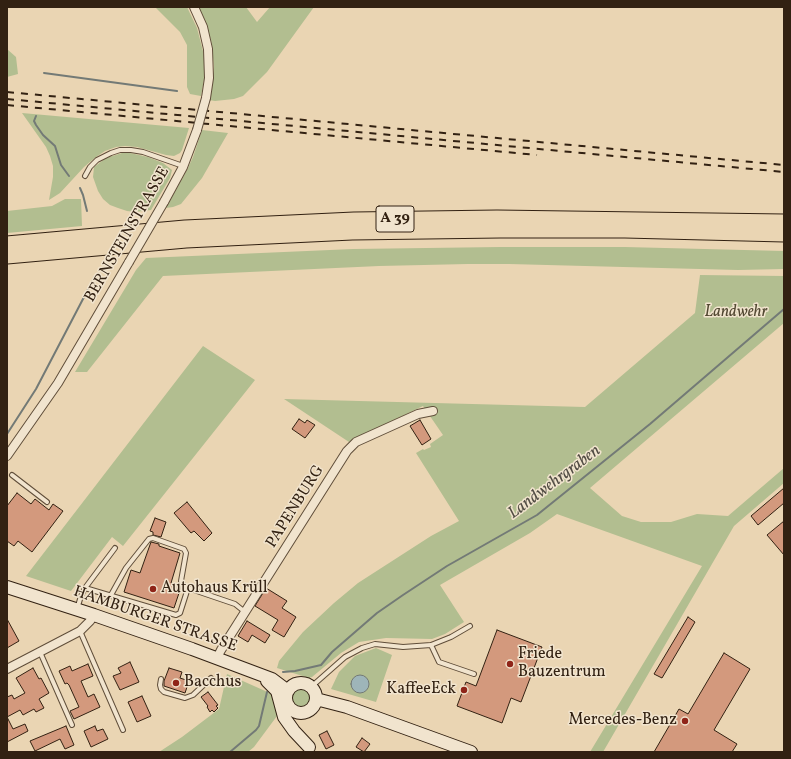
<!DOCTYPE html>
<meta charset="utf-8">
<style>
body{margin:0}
#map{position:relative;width:791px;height:759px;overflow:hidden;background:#ead5b3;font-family:Vollkorn,serif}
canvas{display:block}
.frame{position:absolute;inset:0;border:8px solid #322112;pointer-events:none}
</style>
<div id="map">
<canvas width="791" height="759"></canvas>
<div class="frame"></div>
</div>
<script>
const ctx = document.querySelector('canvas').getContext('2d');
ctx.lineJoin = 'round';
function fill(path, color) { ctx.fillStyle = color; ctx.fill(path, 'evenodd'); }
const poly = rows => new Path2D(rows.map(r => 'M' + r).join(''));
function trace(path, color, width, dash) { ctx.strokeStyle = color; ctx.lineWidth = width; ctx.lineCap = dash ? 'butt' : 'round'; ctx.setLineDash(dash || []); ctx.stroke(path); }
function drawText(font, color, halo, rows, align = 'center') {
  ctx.font = font + ' Vollkorn,serif'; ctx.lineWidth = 3; ctx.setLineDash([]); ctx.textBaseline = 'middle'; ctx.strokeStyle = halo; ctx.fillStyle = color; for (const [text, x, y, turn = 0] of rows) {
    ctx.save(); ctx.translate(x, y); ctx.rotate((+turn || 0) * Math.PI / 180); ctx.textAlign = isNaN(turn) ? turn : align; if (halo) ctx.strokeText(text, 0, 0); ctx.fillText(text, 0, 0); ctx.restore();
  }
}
const green = poly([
 [155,7,187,7,197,28,204,55,204,80,201,96,190,94,187,87,187,45,180,32],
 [198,7,246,7,257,22,270,7,314,7,267,72,243,96,234,99,215,101,209,100,212,88,214,67,211,40],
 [7,49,16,57,18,74,7,77],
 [22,113,189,128,182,150,180,153,174,156,166,155,137,147,125,146,116,147,105,151,96,157,84,167,60,193,49,200,53,177,53,166,50,156,46,147],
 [202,130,228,133,202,178,181,204,173,207,166,208,187,170,193,157],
 [122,153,130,153,148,157,163,163,172,170,170,178,151,210,135,212,127,211,118,208,110,205,103,199,98,191,93,177,94,167,106,158],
 [65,199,81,199,82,226,7,233,7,211,52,206],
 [500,247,625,247,784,251,784,269,738,270,509,264,468,264,379,266,163,276,87,372,75,372,136,270,146,258,353,249],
 [700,275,784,276,784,323,590,488,622,516,641,522,671,522,697,514,728,516,784,468,784,483,734,526,603,752,590,752,702,566,557,514,530,533,440,585,464,622,445,634,432,639,386,638,359,642,341,653,312,677,309,678,277,668,279,661,303,632,334,603,358,583,431,536,459,521,416,453,423,449,424,450,431,447,430,444,443,435,423,406,349,442,284,399,585,407,695,313],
 [203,346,255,380,123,546,112,537,71,591,26,576],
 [376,648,392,655,376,702,331,689,339,672,355,656],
 [227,674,272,694,277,716,254,747,248,752,159,752,182,737,219,709],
 '292 698a9 9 0 1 1 18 0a9 9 0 1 1-18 0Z'
]);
const water = poly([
 '351 684a9 9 0 1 1 18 0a9 9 0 1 1-18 0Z'
]);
const stream = poly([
 [44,73,177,91],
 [36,116,34,121,36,125,43,135,55,146,61,165,69,176],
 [80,188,83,195,87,211],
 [7,434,36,389,95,276],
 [283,672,295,671,321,665,332,652,377,613,403,595,447,566,537,515,650,424,784,309],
 [230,752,256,730,259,726,267,692]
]);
const building = poly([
 [299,419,305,423,307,420,315,425,305,438,292,429,299,419],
 [420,420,431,439,422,445,410,426,420,420],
 [784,488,784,503,758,525,751,516,784,488],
 [17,493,31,504,35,499,49,510,53,504,63,511,32,552,18,541,14,546,7,541,7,506,17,493],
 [187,502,212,533,204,541,194,531,191,533,174,513,187,502],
 [155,518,166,522,161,537,153,535,153,532,150,531,155,518],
 [784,521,784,555,767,535,784,521],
 [151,542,159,544,159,546,180,553,171,583,181,587,174,608,124,592,131,570,140,573,151,542],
 [266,588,287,601,282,608,296,617,284,637,272,630,278,620,255,606,266,588],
 [688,617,695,622,662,678,654,674,688,617],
 [7,619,19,641,7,648,7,619],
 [247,621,270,635,265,643,252,635,248,642,238,636,247,621],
 [497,630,542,647,521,702,511,698,502,723,457,706,466,682,476,686,497,630],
 [724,653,750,669,714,730,737,744,732,752,654,752,679,709,688,714,724,653],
 [130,662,139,682,120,690,113,676,121,673,118,668,130,662],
 [88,664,93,676,81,681,88,697,94,694,100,707,74,719,70,711,79,707,69,685,67,683,65,684,59,671,70,666,72,671,88,664],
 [33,668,39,679,41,678,49,693,39,699,44,708,36,712,34,709,23,715,20,710,7,717,7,697,12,695,14,699,25,693,16,678,33,668],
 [169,668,182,672,180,678,189,681,185,693,164,686,164,681,169,668],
 [208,692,218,705,216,706,218,708,214,712,212,710,210,712,207,707,208,706,201,697,208,692],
 [142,696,151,716,137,722,128,702,142,696],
 [7,717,13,729,25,724,28,731,7,742,7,717],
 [66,726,74,745,65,749,60,739,35,751,30,741,66,726],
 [95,726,97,731,103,729,108,739,91,747,84,731,95,726],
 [327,731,334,745,326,749,319,735,327,731],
 [362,738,370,744,364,752,356,747,362,738]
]);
const lane = poly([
 [85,176,90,167,97,160,111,153,120,150,131,150,143,152,183,166],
 [12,475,47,502],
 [85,588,176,615,180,613,188,588],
 [111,595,126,568,149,539,153,538,184,549,186,553,181,581,185,587,235,604,245,612],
 [77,609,81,596,85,588,115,548],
 [80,631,123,730],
 [431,645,439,662,474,674],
 [40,652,72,725],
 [161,679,160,685,161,689,164,692,185,698,193,695,211,678],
 [311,687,345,657,362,648,375,644,403,647,431,645,451,637,470,626]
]);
const street = poly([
 [194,7,203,27,208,49,209,78,206,98],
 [164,202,183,167,197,130],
 [7,456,58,383,129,262],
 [217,658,221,650,347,451,356,442,418,414,433,411],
 [7,669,80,631,90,621,94,615]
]);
const secondary = poly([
 [7,587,94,615,192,649,272,679,288,691],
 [267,681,277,691,284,717,294,731,309,747],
 '286 698a15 15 0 1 1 30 0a15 15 0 1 1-30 0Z',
 [316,699,347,707,471,752]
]);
const highway = poly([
 [7,244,185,228,354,220,497,218,784,222],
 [7,256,186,240,352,232,500,230,625,230,784,234]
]);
const rail = poly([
 [7,92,784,165],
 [7,99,784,172],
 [7,105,537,155]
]);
const streetBridge = poly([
 [197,130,206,98],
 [129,262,164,202]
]);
const markers = [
 [153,589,4,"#8f2418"],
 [510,664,4,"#8f2418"],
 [176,683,4,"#8f2418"],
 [464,690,4,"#8f2418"],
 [685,721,4,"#8f2418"]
];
const shields = [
 [395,219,38]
];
const shieldNames = [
 ["A 39",395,219]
];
const streetNames = [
 ["BERNSTEINSTRASSE",128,235,-60],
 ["PAPENBURG",296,507,-58],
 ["HAMBURGER STRASSE",155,620,19]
];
const parkNames = [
 ["Landwehr",736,313]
];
const poiNames = [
 ["Autohaus Krüll",161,589],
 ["Friede",518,655],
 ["Bauzentrum",518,673],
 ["Bacchus",184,683],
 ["KaffeeEck",456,690,"right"],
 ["Mercedes-Benz",677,721,"right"]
];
const waterNames = [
 ["Landwehrgraben",555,483,-37]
];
fill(green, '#b2be90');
fill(water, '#9eb5b9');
trace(water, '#737a76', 1);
trace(stream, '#737a76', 2);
fill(building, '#d3997d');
trace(building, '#322112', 1);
trace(lane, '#604e3a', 6);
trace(street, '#604e3a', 10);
trace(secondary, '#322112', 14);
trace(highway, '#322112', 17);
trace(lane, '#f1e4ce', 4);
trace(street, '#f1e4ce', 8);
trace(secondary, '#f1e4ce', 12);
trace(highway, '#ead5b3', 15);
trace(rail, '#322112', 2, [7, 7]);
trace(streetBridge, '#604e3a', 10, []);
trace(streetBridge, '#f1e4ce', 8);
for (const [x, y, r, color] of markers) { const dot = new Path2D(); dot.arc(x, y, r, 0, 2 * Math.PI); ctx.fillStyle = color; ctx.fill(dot); trace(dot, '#f1e4ce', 1.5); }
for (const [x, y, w] of shields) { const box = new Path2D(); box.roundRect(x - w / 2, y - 13, w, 26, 3); ctx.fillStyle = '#f1e4ce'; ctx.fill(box); trace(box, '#322112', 1); }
drawText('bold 15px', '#322112', null, shieldNames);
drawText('16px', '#322112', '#f1e4ce', streetNames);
drawText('italic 16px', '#524832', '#f1e4ce', parkNames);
drawText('16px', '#322112', '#f1e4ce', poiNames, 'left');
drawText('italic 17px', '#524d44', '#f1e4ce', waterNames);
</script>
